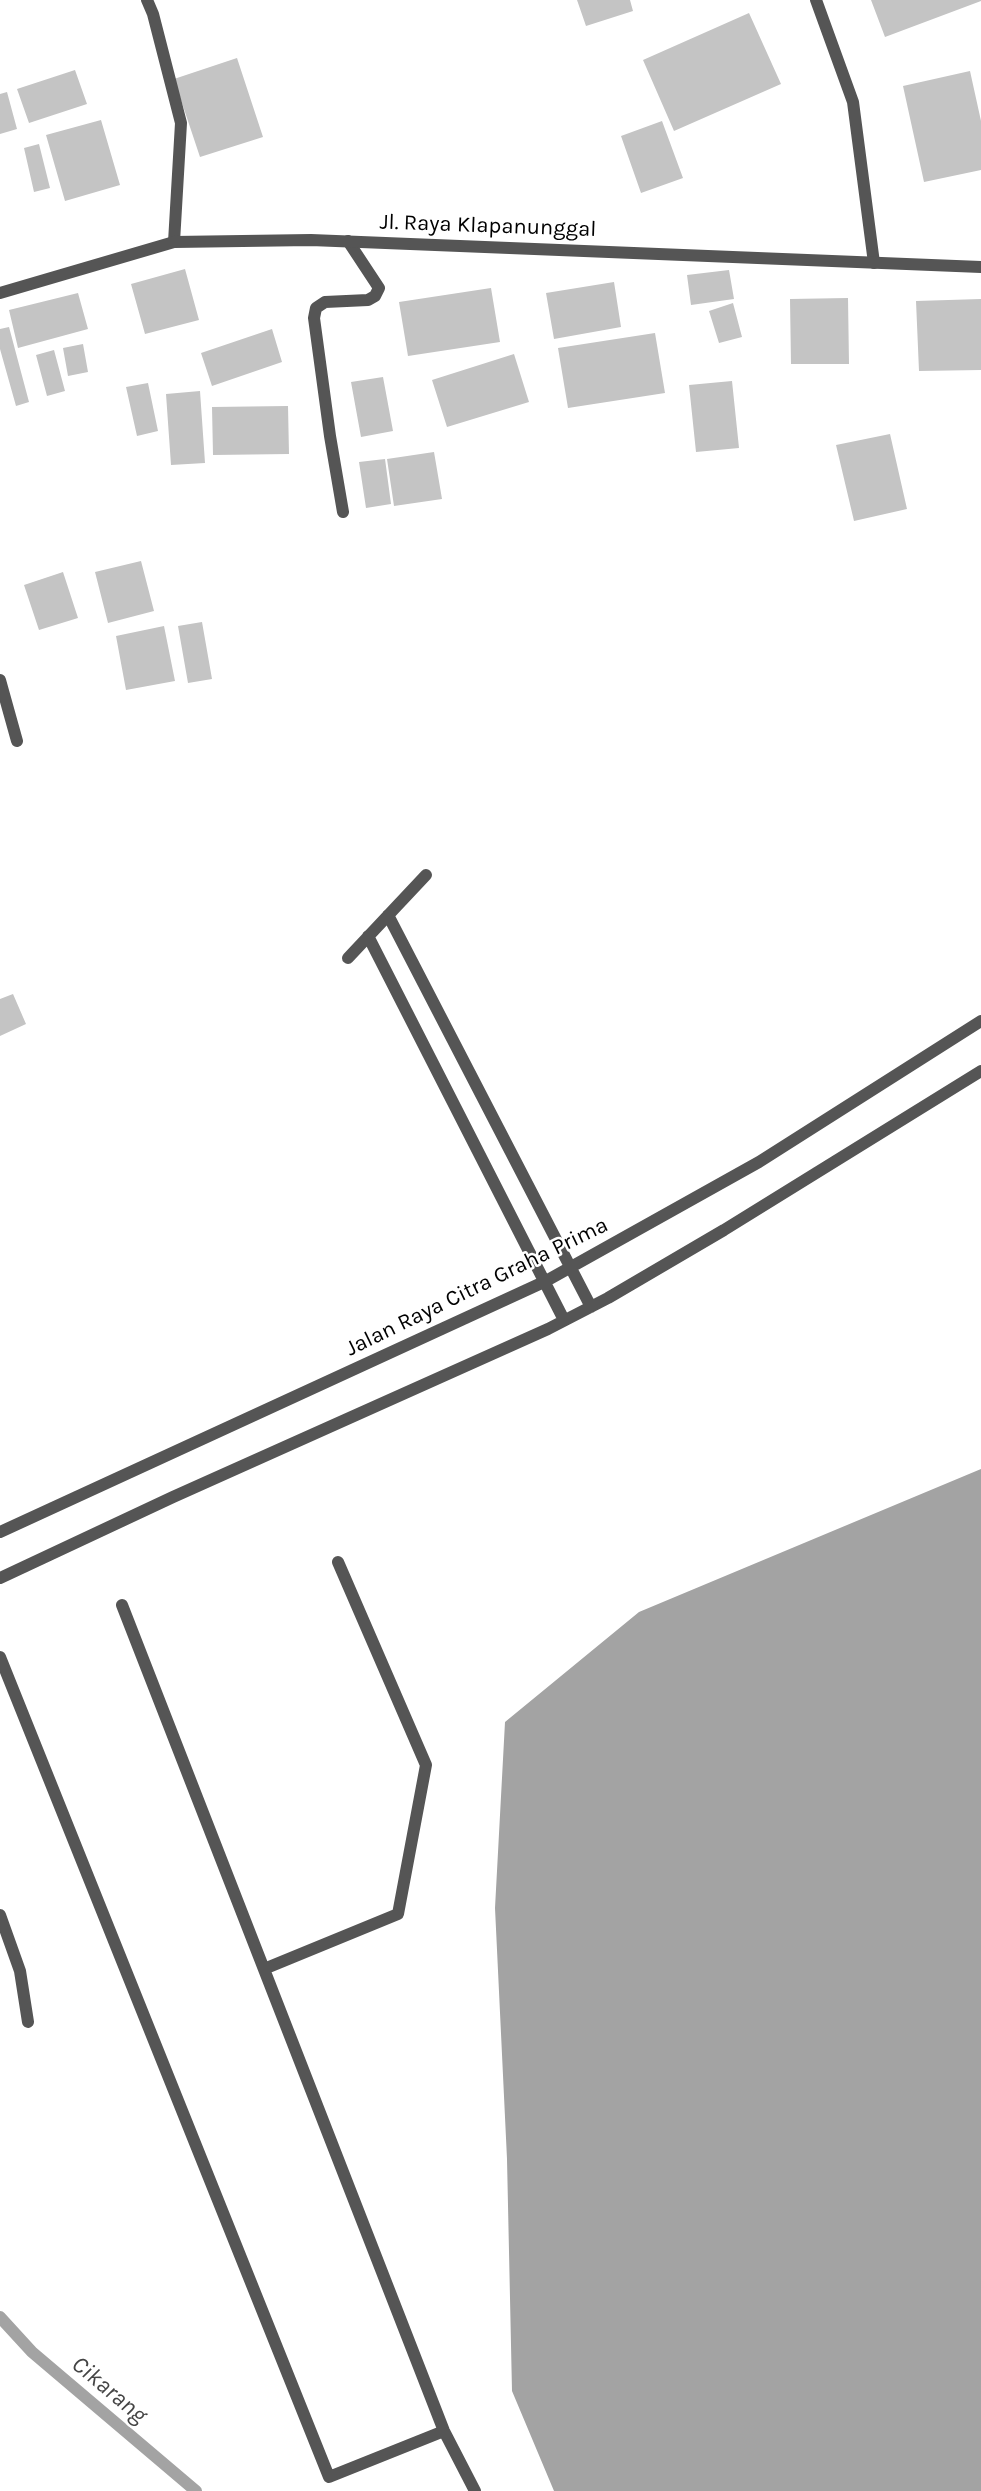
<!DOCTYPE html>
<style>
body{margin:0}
canvas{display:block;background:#fff}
</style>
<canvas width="981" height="2491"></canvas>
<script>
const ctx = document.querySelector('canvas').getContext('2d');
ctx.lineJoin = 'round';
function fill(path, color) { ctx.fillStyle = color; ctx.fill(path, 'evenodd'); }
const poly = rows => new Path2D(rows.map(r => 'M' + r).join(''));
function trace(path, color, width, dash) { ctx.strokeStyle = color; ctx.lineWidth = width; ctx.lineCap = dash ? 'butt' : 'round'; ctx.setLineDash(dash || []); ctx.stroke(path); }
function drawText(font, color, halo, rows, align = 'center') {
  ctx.font = font + ' Karla,sans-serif'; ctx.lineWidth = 5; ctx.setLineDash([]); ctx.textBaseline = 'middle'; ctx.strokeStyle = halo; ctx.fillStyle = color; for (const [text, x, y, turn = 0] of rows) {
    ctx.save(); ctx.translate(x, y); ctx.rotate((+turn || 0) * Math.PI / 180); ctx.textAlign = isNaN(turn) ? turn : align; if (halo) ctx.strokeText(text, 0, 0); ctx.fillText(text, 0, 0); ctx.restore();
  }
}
const water = poly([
 [981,1469,981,2491,554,2491,512,2391,507,2159,495,1908,505,1722,639,1612]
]);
const stream = poly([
 [0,2317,32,2352,196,2491]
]);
const building = poly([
 [577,0,630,0,633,11,586,26],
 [871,0,981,0,981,1,885,37],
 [749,13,781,84,674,131,643,60],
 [237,58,263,137,200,157,174,79],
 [75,70,87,104,29,123,17,89],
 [970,71,981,121,981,170,924,182,903,86],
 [7,92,17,129,0,134,0,94],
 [101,120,120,185,65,201,46,135],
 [662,121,683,178,641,193,621,136],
 [39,144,50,188,34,192,24,148],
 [185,269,199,320,145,334,131,284],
 [729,270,734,299,691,305,687,275],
 [614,282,621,327,554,339,546,293],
 [491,288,500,342,408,356,399,302],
 [78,293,88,329,18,348,9,310],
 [848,298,849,364,791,364,790,299],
 [981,299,981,370,919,371,916,301],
 [733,303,742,337,719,343,709,311],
 [9,327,29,402,16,406,0,349,0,329],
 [272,329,282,362,212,386,201,353],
 [655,333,665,393,568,408,558,348],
 [83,344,88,372,68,376,63,348],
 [54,350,65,391,47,396,36,355],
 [514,354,529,402,447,427,432,380],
 [383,377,393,431,361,437,351,382],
 [732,381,739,448,696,452,689,385],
 [148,383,158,431,137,436,126,387],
 [200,391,205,463,171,465,166,394],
 [288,406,289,454,213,455,212,407],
 [890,434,907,509,854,521,836,445],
 [434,452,442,499,394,506,387,459],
 [385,459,391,504,366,508,359,462],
 [141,561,154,611,108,623,95,572],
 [63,572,78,618,39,630,24,585],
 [202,622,212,679,188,683,178,626],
 [164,626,175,681,126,690,116,636],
 [13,994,26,1024,0,1036,0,999]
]);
const service = poly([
 [816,0,853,102,874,263],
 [0,1915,20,1971,28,2022]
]);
const minor = poly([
 [147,0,153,14,181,123,174,242],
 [343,512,330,436,314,318,316,308,325,302,368,300,375,296,379,288,348,241],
 [0,680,17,741],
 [388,915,591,1307],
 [368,936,564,1320],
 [348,958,426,875],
 [0,1532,546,1281,759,1162,981,1021],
 [0,1578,173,1497,548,1329,608,1298,724,1230,981,1071],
 [122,1605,444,2431,475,2491],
 [0,1657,329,2477,444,2431],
 [264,1969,398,1914,426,1765,338,1562]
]);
const tertiary = poly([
 [0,293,174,242,311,240,981,267]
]);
const streetNames = [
 ["Jl. Raya Klapanunggal",488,226,2],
 ["Jalan Raya Citra Graha Prima",477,1287,-26]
];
const waterNames = [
 ["Cikarang",109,2390,40]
];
fill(water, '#a3a3a3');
trace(stream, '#a3a3a3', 12);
fill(building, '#c4c4c4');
trace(service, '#555', 12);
trace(minor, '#555', 12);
trace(tertiary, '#555', 12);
drawText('22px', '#000', '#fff', streetNames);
drawText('italic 24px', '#444', '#fff', waterNames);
</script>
